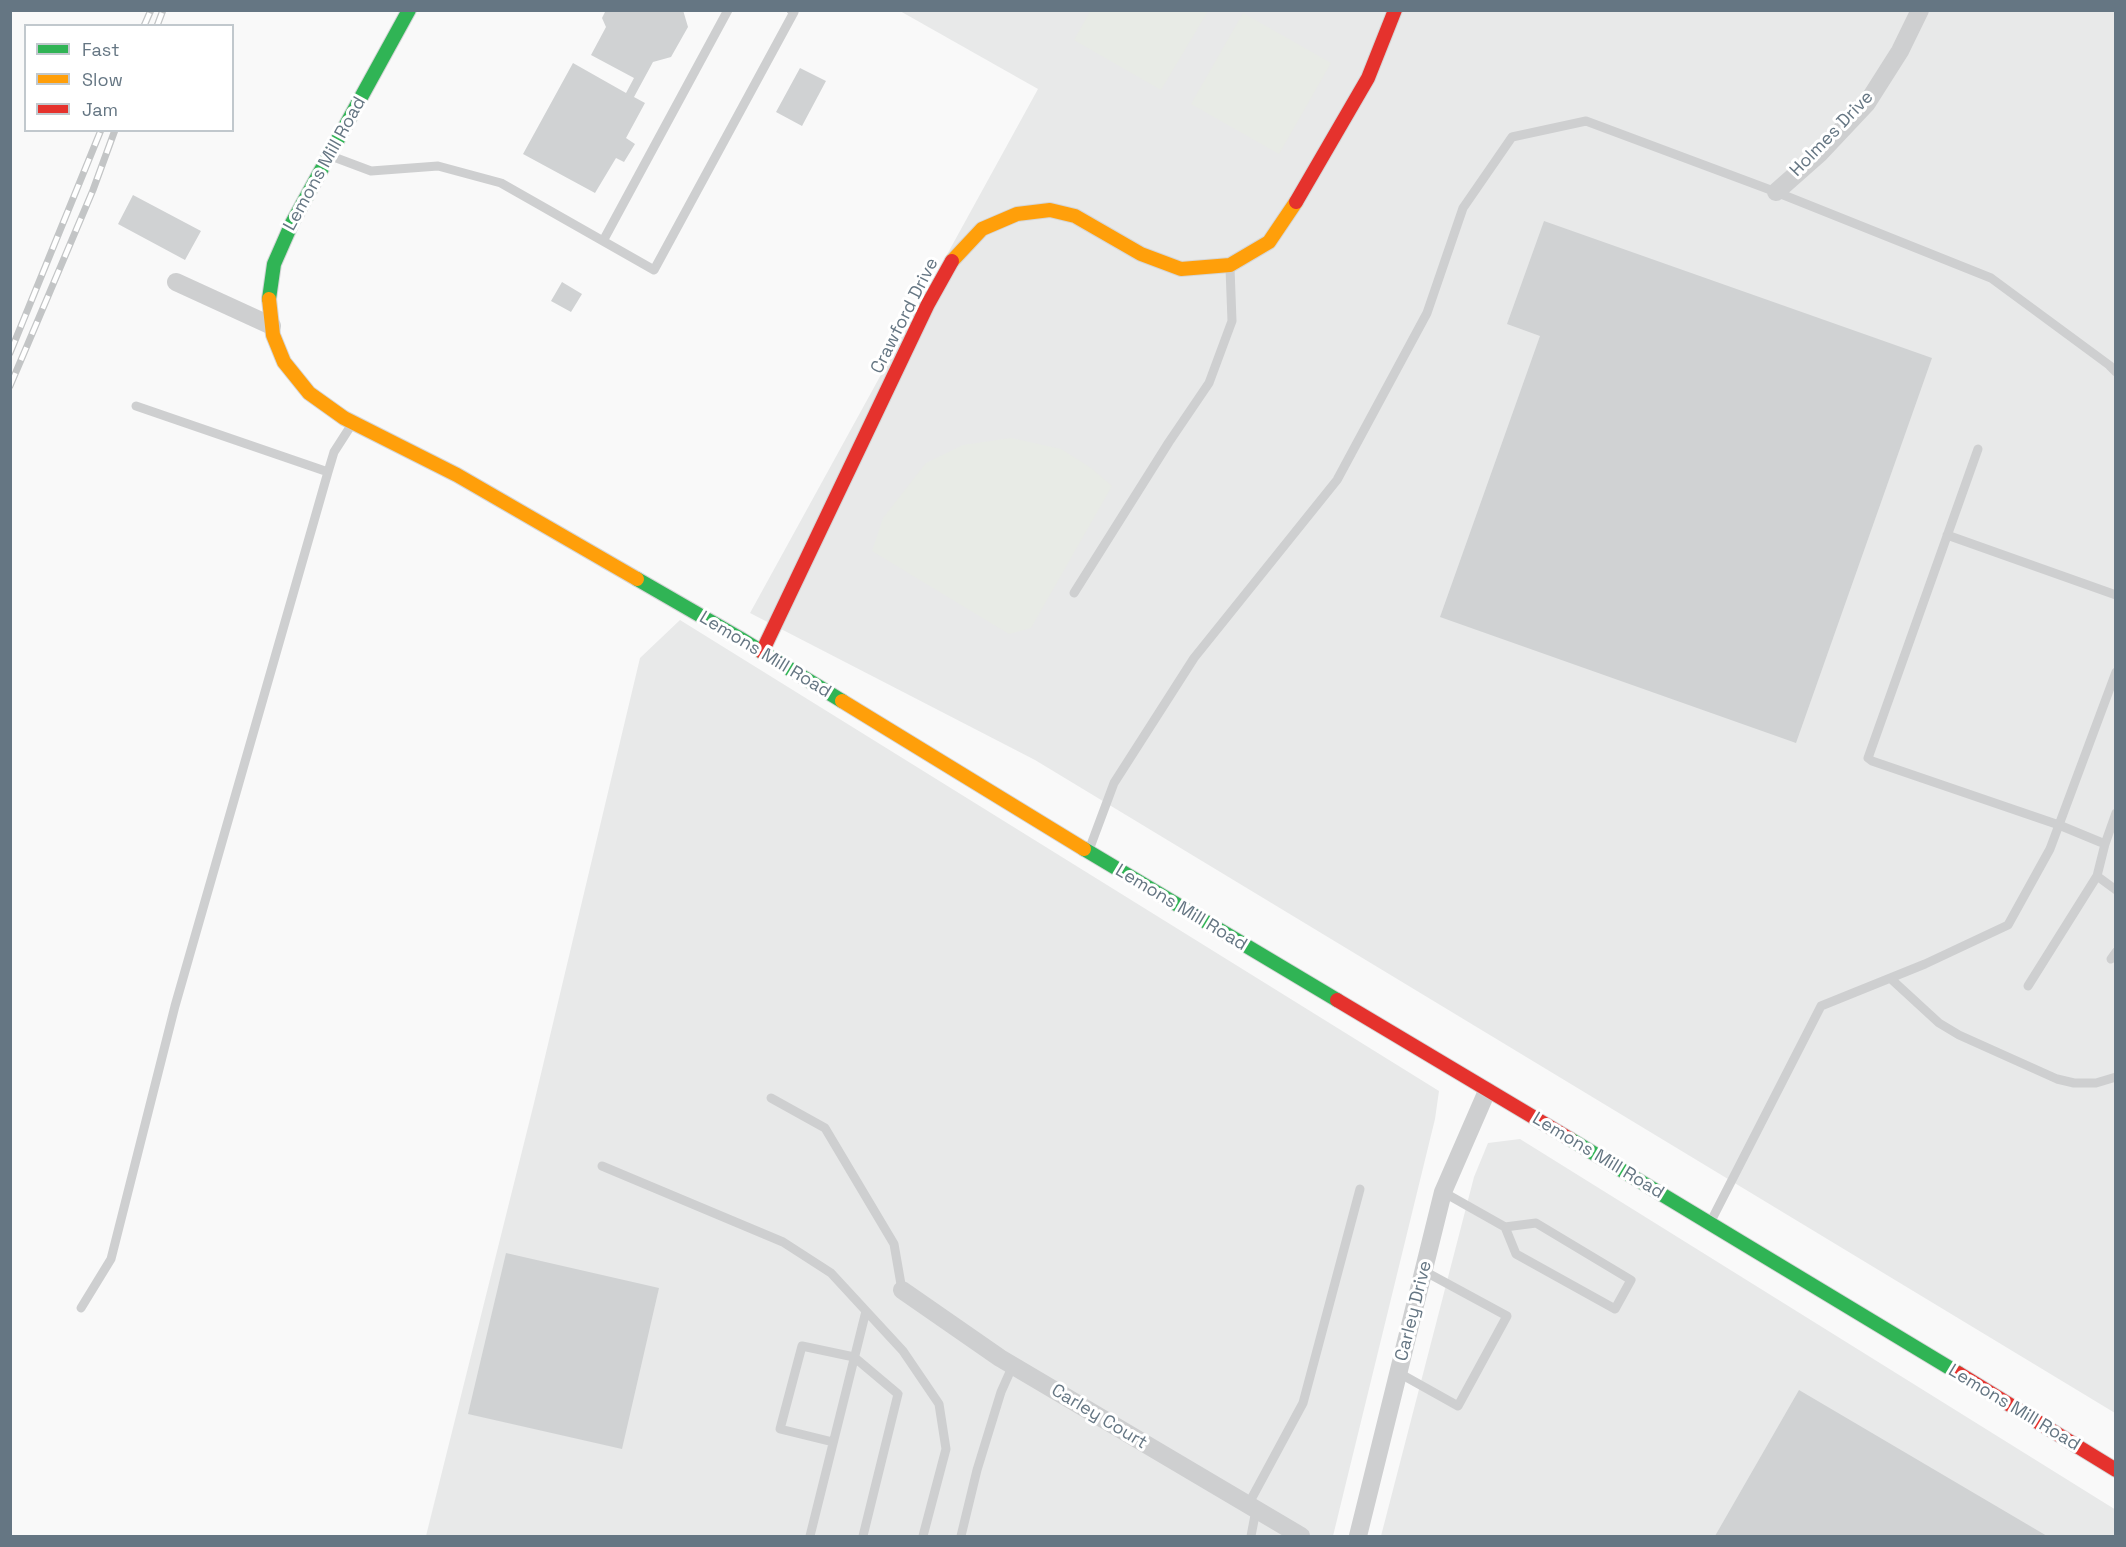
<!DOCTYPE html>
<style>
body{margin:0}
#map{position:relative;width:2126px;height:1547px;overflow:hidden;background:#f9f9f9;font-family:"Space Grotesk",sans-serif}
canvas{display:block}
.frame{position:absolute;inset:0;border:12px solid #657683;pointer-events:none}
.legend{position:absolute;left:24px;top:24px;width:210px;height:108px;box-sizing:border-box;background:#fff;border:2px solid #c1c8cd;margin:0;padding:8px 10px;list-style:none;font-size:18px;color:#657683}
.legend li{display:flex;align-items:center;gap:12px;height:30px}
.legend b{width:30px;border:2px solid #c1c8cd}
</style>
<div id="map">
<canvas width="2126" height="1547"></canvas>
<div class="frame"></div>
<ul class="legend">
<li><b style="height:8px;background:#30b455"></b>Fast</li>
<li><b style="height:8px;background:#ff9f0a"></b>Slow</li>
<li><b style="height:8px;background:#e5322d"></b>Jam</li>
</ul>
</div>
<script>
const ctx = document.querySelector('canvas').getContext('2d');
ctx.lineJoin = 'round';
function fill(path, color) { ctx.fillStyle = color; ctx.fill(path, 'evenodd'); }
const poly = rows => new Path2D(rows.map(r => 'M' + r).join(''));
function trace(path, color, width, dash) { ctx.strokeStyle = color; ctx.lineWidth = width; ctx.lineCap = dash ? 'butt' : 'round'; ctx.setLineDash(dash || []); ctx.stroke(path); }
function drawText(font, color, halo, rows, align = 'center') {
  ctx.font = font + ' "Space Grotesk",sans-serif'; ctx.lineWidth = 6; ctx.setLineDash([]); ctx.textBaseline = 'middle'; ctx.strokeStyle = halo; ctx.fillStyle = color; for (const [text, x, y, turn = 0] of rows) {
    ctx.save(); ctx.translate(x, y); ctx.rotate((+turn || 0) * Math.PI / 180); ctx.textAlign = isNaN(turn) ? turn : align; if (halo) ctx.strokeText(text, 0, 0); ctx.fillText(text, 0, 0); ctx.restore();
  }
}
const built = poly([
 [900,11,2115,11,2115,1413,1035,760,750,613,1038,89],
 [680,620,1439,1091,1435,1119,1333,1536,426,1536,534,1103,640,658],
 [1520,1139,2116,1510,2115,1536,1381,1536,1474,1177,1488,1143]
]);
const green = poly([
 [1091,10,1208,10,1208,11,1161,90,1074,40],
 [1243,13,1331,63,1279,154,1191,104],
 [1011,438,1061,449,1091,468,1112,486,1031,628,1009,634,872,551,883,518,926,463,963,445]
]);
const building = poly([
 [606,10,683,10,688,27,671,57,653,62,634,97,645,103,626,138,635,144,624,162,616,158,595,193,523,154,573,63,626,93,634,78,591,55,606,27,602,18],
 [800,68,826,81,802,126,776,112],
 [133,195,201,231,185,260,118,224],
 [1544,221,1932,358,1796,743,1440,617,1540,336,1507,324],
 [562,282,582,294,571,312,551,301],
 [506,1253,659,1288,622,1449,468,1414],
 [1799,1390,2047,1536,1715,1536]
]);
const lane = poly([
 [331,156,371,171,438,166,501,183,654,270,794,12,791,10],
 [603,241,728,10],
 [136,406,328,472],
 [1978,449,1868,758,1872,761,2059,825,2105,844,2116,813],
 [1947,535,2116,595],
 [1074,593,1169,442,1209,383,1232,321,1230,268],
 [1089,850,1114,783,1194,658,1337,480,1427,313,1463,208,1512,137,1586,121,1776,192,1991,278,2109,365,2116,372],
 [2097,876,2116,890],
 [2111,959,2116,952],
 [1890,978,1939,1023,1959,1035,2057,1079,2074,1083,2096,1083,2116,1077],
 [2028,986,2097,876,2105,844],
 [771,1098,825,1128,894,1244,902,1290],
 [602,1166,783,1242,831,1273,903,1351,939,1404,946,1449,923,1536],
 [1443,1192,1505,1227,1536,1223,1631,1280,1615,1309,1516,1254,1505,1227],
 [1711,1221,1821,1006,1925,964,2008,925,2050,849,2116,672],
 [81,1308,111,1259,175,1006,328,472,334,452,352,424],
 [1399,1373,1458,1406,1507,1316,1424,1271],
 [833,1442,780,1429,802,1346,854,1357,898,1394,863,1536],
 [1248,1505,1303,1403,1360,1189],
 [810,1536,866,1311],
 [961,1536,977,1470,1001,1392,1013,1365],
 [1251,1536,1256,1510]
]);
const street = poly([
 [1776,192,1819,154,1867,103,1900,51,1920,10],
 [176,282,272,326],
 [902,1290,1000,1358,1301,1536],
 [1358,1536,1443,1192,1487,1091]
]);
const fast = poly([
 [269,299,274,264,292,223,409,10],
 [637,579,741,639,842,701],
 [1084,849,1337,1000],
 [1570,1139,1958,1373]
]);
const slow = poly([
 [952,261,982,229,1017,214,1050,210,1075,216,1141,254,1181,269,1230,265,1269,242,1296,202],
 [269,299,273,335,284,362,309,393,344,418,457,475,637,579],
 [842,701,1084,849]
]);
const jam = poly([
 [1296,202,1368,78,1395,10],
 [762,652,928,304,952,261],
 [1337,1000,1570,1139],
 [1958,1373,2116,1470]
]);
const rail = poly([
 [144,26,151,10],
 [157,26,163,10],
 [10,353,101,130],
 [10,386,93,190,115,130]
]);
const streetNames = [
 ["Holmes Drive",1832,134,-46],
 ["Lemons Mill Road",325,164,-61],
 ["Crawford Drive",905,316,-63],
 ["Lemons Mill Road",765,655,31],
 ["Lemons Mill Road",1181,908,31],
 ["Lemons Mill Road",1598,1156,31],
 ["Carley Drive",1414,1311,-76],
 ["Lemons Mill Road",2014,1408,31],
 ["Carley Court",1099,1417,31]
];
fill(built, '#e8e9e9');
fill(green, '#e8ebe6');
fill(building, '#d0d2d3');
trace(fast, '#d5d6d7', 16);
trace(slow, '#d5d6d7', 16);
trace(jam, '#d5d6d7', 16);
trace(lane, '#cecfd0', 9);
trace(street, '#cecfd0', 18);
trace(fast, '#30b455', 14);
trace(slow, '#ff9f0a', 14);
trace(jam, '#e5322d', 14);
trace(rail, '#c3c5c6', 7);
trace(rail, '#fff', 4.5, [14]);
drawText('18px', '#657683', '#fff', streetNames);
</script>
